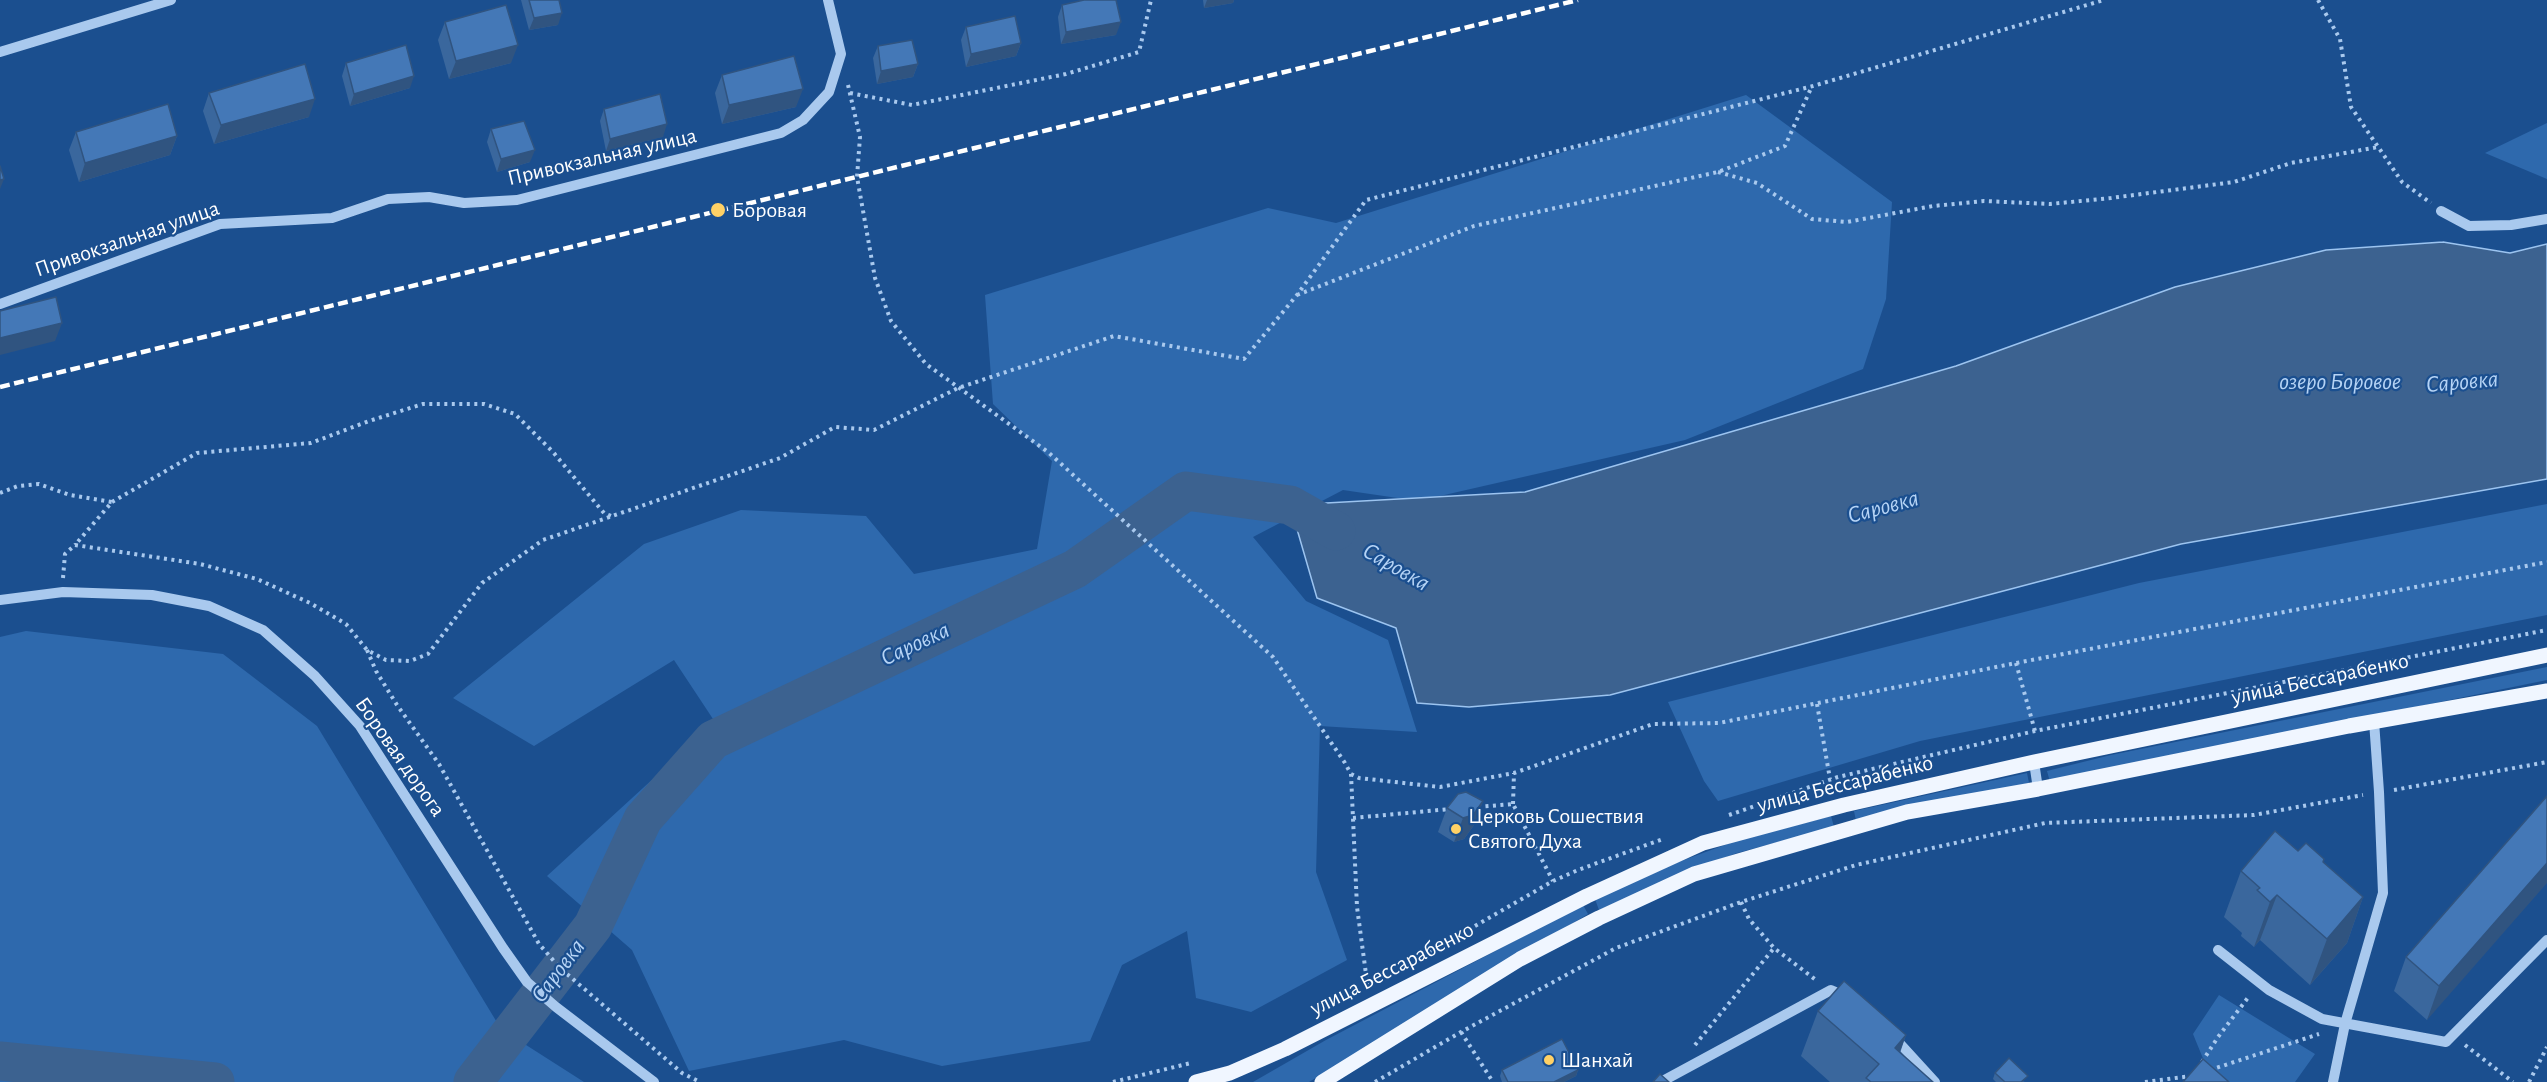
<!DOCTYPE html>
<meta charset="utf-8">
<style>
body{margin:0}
canvas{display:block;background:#1b4f8f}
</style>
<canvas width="2547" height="1082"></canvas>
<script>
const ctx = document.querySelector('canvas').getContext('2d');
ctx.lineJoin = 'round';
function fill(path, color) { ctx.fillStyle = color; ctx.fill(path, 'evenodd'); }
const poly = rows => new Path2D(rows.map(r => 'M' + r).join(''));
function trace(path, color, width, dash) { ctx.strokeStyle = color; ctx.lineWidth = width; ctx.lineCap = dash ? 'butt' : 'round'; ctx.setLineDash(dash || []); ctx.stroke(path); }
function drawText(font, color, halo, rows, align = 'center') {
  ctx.font = font + ' "Alegreya Sans",sans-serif'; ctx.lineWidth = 4.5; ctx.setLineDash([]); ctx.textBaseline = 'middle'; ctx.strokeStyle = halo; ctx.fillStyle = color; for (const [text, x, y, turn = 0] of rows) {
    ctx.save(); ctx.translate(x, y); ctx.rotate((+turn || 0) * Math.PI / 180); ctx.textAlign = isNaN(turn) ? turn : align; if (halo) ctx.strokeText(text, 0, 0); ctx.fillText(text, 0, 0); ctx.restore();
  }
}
const green = poly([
 [1746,95,1892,202,1886,299,1863,369,1685,440,1418,501,1343,490,1253,537,1306,601,1388,640,1417,732,1320,726,1316,872,1347,960,1251,1012,1196,998,1187,931,1122,965,1090,1041,942,1066,844,1040,689,1071,632,950,547,876,715,722,674,660,534,746,453,698,644,544,741,510,866,516,914,574,1037,549,1052,461,993,404,985,295,1268,208,1336,223],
 [2547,123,2547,179,2485,153],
 [2547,504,2547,615,1920,741,1718,801,1704,781,1668,702,2139,583],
 [26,631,223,654,317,726,501,1029,584,1082,0,1082,0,637],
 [2547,667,2547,680,2050,782,2047,771,2111,755],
 [2027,773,2029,783,1856,821,1854,811],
 [1831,816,1834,827,1737,853,1685,872,1599,910,1595,899,1681,861,1733,842],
 [1583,905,1588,914,1309,1082,1253,1082,1326,1040],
 [2219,995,2315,1054,2295,1082,2216,1082,2211,1078,2193,1034]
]);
const water = poly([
 [2443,242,2510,253,2547,244,2547,479,2181,544,1610,695,1469,707,1417,703,1396,628,1317,598,1290,505,1525,492,1956,366,2175,287,2326,250,2443,242]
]);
const river = poly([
 [0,1061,215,1082],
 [473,1082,593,926,643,819,713,740,1075,569,1186,491,1290,505,1336,531]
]);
const path = poly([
 [2318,0,2340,39,2351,107,2402,182,2431,203],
 [848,85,860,137,857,177,875,278,891,321,926,364,1048,452,1273,657,1345,763,1351,774,1357,907,1368,989],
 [850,93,912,105,1066,74,1139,52,1151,0],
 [1718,172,1757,183,1812,219,1847,222,1933,206,1984,201,2050,204,2111,198,2234,182,2291,163,2378,147],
 [1297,295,1474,226,1718,172,1785,146,1812,86],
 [0,493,18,486,39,484,70,495,112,502,75,545],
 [112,502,197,453,311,443,369,421,423,404,484,404,515,414,553,452,604,513,611,516],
 [63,578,65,554,75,545,200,564,257,579,310,603,346,624,367,650,386,660,410,661,428,654,482,583,543,540,780,458,835,427,874,430,958,388,1114,336,1244,359,1297,295,1366,200,1813,86,2104,0],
 [367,650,376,671,397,705,439,764,539,944,560,968,682,1073,700,1082],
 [2016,663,2035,731],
 [1817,704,1830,779],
 [1351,774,1359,778,1440,787,1514,773,1653,724,1719,723,2016,663,2547,562],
 [2394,790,2547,762],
 [1513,804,1514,773],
 [1478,807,1513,804,1553,881],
 [1729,815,1838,777,2035,731,2547,630],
 [1353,818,1450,809],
 [1741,902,1749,919,1774,948,1816,980],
 [1423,956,1553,881,1578,870,1663,839],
 [1461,1032,1493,1082],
 [1695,1045,1774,948],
 [2465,1045,2513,1082],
 [2202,1062,2218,1037,2250,995],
 [2210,1070,2319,1034],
 [1113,1082,1191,1063],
 [1375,1082,1461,1032,1616,948,1741,902,1856,865,2045,823,2254,815,2363,795],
 [2145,1082,2191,1076],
 [2529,1082,2547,1047]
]);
const minor = poly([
 [0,52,171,0],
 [2441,211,2469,226,2511,225,2547,219],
 [0,304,220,224,332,218,388,199,429,197,464,203,517,200,781,133,803,120,829,92,841,54,828,0],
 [0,600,63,592,152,595,209,606,263,630,315,676,360,726,503,948,527,982,556,1007,654,1082],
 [2034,762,2038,789],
 [2218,950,2269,990,2322,1019,2446,1042,2547,940],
 [1893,1036,1935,1082],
 [1661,1082,1831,990,1845,996],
 [2333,1082,2345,1024,2383,893,2379,792,2374,721]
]);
const major = poly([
 [1196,1082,1230,1073,1285,1049,1587,896,1703,843,1844,805,2034,762,2547,655],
 [1322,1082,1520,959,1599,918,1694,874,1907,812,2038,789,2349,726,2547,691]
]);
const rail = poly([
 [0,387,1578,0]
]);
const wall = poly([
 [521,0,559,0,558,25,529,30],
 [1203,0,1234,0,1233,3,1204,8],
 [1062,5,1116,35,1061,44,1058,17],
 [445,22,511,63,449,79,438,40],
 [966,27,1021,43,1016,56,966,67,961,40],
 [878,46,918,64,913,77,877,84,873,58],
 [346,63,410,88,350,106,342,76],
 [722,75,796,107,722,124,715,93],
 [209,93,309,117,214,144,203,111],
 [604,109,663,137,606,151,600,121],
 [491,129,530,162,497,172,487,142],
 [76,132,177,136,170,155,79,182,69,150],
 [2547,796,2427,1020,2394,991,2406,957],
 [1483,801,1474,825,1464,839,1454,842,1438,832,1447,808],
 [2298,851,2323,862,2363,897,2347,943,2310,985,2260,940,2254,947,2241,936,2242,933,2224,917,2241,871],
 [1818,1011,1906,1035,1900,1053,1933,1082,1830,1082,1801,1056],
 [1502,1070,1578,1070,1576,1076,1564,1082,1502,1082,1500,1076],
 [1995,1073,2025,1082,1996,1082,1993,1079]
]);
const shadedWall = poly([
 [1207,0,1234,0,1233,3,1204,8],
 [562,13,558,25,529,30,534,18],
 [1121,22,1116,35,1061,44,1066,32],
 [1021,43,1016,56,966,67,971,54],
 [518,45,511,63,449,79,456,61],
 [918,64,913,77,877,84,881,71],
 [414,76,410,88,350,106,354,94],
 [803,89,796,107,722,124,729,105],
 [315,99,309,117,214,144,221,125],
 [667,124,663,137,606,151,610,139],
 [177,136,170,155,79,182,85,163],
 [535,150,530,162,497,172,501,159],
 [4,179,0,189,0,180],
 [62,323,55,341,0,355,0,338],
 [1483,801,1474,825,1464,839,1454,842,1463,818],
 [2547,863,2547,883,2427,1020,2439,986],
 [2277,895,2260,940,2254,947,2270,902],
 [2363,897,2347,943,2310,985,2327,939],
 [1906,1035,1889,1081,1895,1048],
 [1578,1070,1576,1076,1564,1082,1554,1082]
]);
const building = poly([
 [529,0,559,0,562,13,534,18,529,0],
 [1084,0,1116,0,1121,22,1066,32,1062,5,1084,0],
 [506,5,518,45,456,61,445,22,506,5],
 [1015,16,1021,43,971,54,966,27,1015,16],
 [912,40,918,64,881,71,878,46,912,40],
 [406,45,414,76,354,94,346,63,406,45],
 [794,56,803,89,729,105,722,75,794,56],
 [305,64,315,99,221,125,209,93,305,64],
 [660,94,667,124,610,139,604,109,660,94],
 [168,104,177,136,85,163,76,132,168,104],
 [524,121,535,150,501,159,491,129,524,121],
 [0,166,4,179,0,180,0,166],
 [56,297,62,323,0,338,0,311,56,297],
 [1466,792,1483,801,1473,815,1463,818,1447,808,1458,794,1466,792],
 [2547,796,2547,863,2439,986,2406,957,2547,796],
 [2275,831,2298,851,2306,843,2324,859,2323,862,2363,897,2327,939,2277,895,2270,902,2257,890,2260,888,2241,871,2275,831],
 [1844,981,1906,1035,1895,1048,1933,1082,1871,1082,1866,1078,1879,1064,1818,1011,1844,981],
 [1562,1039,1578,1070,1554,1082,1508,1082,1502,1070,1562,1039],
 [2009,1058,2028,1076,2021,1082,2005,1082,1995,1073,2009,1058],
 [2203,1059,2229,1082,2183,1082,2203,1059],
 [1660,1074,1669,1082,1653,1082,1660,1074]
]);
const markers = [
 [718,210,8,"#ffd166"],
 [1456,829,6,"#ffd166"],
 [1549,1060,6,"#ffd166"]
];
const streetNames = [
 ["Привокзальная улица",602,157,-13],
 ["Привокзальная улица",127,239,-19],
 ["улица Бессарабенко",2320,679,-12],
 ["Боровая дорога",400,757,55],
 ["улица Бессарабенко",1845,784,-14],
 ["улица Бессарабенко",1392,969,-27]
];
const poiNames = [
 ["Боровая",732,210],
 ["Церковь Сошествия",1468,816],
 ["Святого Духа",1468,841],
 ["Шанхай",1561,1060]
];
const waterNames = [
 ["озеро Боровое",2340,382],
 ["Саровка",2462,382,-5],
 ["Саровка",1883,507,-15],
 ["Саровка",1396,567,30],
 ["Саровка",915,644,-25],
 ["Саровка",558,971,-53]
];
fill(green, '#2e69ad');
fill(water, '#3c6290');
trace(water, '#9cc4f0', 1.5);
trace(river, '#3c6290', 39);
trace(path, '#a9c9ee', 4, [3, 4.5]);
trace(minor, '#a9c9ee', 10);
trace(major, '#f0f6ff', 15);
trace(rail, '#fff', 4.5, [10, 4.5]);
fill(wall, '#3a679d');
fill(shadedWall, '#305480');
fill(building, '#4478b7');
trace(building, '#305480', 1.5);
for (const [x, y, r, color] of markers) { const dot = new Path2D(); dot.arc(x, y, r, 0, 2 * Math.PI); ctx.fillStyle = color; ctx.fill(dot); trace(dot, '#1b4f8f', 2); }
drawText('22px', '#fff', '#1b4f8f', streetNames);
drawText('22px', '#fff', '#1b4f8f', poiNames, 'left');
drawText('italic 24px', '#b5d3f5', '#1b4f8f', waterNames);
</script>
